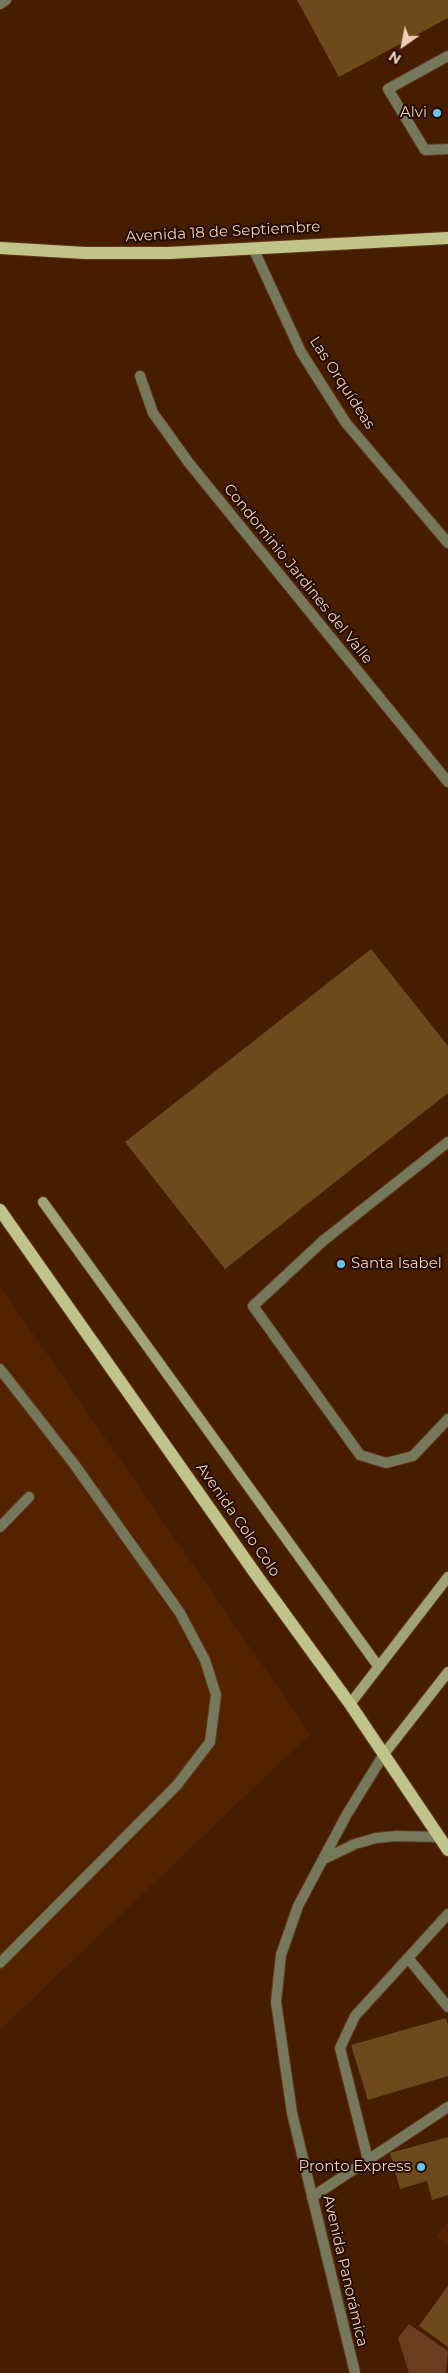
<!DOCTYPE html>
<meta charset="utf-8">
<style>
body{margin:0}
#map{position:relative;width:448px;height:2373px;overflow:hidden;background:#471d00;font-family:Montserrat,sans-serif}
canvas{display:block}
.north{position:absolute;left:378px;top:20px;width:50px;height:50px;-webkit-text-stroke:4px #230c00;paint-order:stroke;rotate:213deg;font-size:14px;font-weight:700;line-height:20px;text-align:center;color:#f1ceba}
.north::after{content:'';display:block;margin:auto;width:18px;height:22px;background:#f1ceba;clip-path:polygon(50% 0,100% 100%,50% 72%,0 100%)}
</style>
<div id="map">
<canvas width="448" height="2373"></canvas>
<div class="north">N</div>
</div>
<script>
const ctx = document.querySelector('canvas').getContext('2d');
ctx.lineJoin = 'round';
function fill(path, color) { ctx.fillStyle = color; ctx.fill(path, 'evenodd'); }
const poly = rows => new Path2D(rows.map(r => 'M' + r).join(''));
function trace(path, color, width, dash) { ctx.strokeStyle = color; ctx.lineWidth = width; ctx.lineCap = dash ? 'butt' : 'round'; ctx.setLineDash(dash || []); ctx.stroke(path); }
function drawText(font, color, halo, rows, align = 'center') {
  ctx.font = font + ' Montserrat,sans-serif'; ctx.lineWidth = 4; ctx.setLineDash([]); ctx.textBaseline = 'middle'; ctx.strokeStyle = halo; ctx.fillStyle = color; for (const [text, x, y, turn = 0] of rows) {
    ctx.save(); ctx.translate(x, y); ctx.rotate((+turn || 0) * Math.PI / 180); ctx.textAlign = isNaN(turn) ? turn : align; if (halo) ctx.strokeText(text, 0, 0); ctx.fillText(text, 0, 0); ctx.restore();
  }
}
const built = poly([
 [0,1286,310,1734,0,2030],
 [448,2221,448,2244,437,2236]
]);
const green = poly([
 [409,2324,448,2351,446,2373,409,2373,398,2338]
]);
const building = poly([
 [297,0,448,0,448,18,339,77],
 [371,949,448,1046,448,1093,225,1269,125,1142],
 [446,2018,448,2026,448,2076,368,2100,351,2045],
 [448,2137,448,2195,432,2200,427,2181,400,2189,390,2153],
 [448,2286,448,2347,419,2326]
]);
const lane = poly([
 [0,4,6,0],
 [448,56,388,89,425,150,448,149],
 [448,1142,324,1240,253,1306,360,1455,386,1463,413,1456,448,1419],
 [0,1369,74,1464,180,1613,205,1660,216,1695,210,1742,177,1785,0,1963],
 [0,1527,29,1497],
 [448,1914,408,1958,448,2007],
 [368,2160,340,2048,355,2016,408,1958],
 [312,2197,448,2107]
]);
const street = poly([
 [253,248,301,352,346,423,448,543],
 [140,376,153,413,189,463,448,782],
 [324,1859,355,1844,376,1838,396,1836,439,1837],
 [355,2373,292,2113,276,2002,281,1955,298,1906,347,1814,384,1754]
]);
const secondary = poly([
 [43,1202,378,1666],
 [350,1704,448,1577],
 [384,1754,448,1672]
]);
const primary = poly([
 [0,248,85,253,169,253,448,238],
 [0,1210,257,1576,350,1704,448,1850]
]);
const markers = [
 [437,113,5,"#68c4f0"],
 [341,1264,5,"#68c4f0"],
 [421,2167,5,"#68c4f0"]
];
const poiNames = [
 ["Alvi",427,113],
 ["Santa Isabel",351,1264,"left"],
 ["Pronto Express",411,2167]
];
const streetNames = [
 ["Avenida 18 de Septiembre",223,232,-3],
 ["Las Orquídeas",342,383,57],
 ["Condominio Jardines del Valle",298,574,51],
 ["Avenida Colo Colo",238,1520,55],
 ["Avenida Panorámica",345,2271,77]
];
fill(built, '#532300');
fill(green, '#6b3d1f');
fill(building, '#6d4a1c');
trace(lane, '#62391e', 12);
trace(street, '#62391e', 12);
trace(secondary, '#62391e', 12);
trace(primary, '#62391e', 14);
trace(lane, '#75785b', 10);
trace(street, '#75785b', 10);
trace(secondary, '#a0a374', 10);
trace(primary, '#c0c488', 12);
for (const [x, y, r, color] of markers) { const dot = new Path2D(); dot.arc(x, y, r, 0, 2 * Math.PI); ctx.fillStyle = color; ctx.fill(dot); trace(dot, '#230c00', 2); }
drawText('15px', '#f1ceba', '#230c00', poiNames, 'right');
drawText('15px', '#f1ceba', '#230c00', streetNames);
</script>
